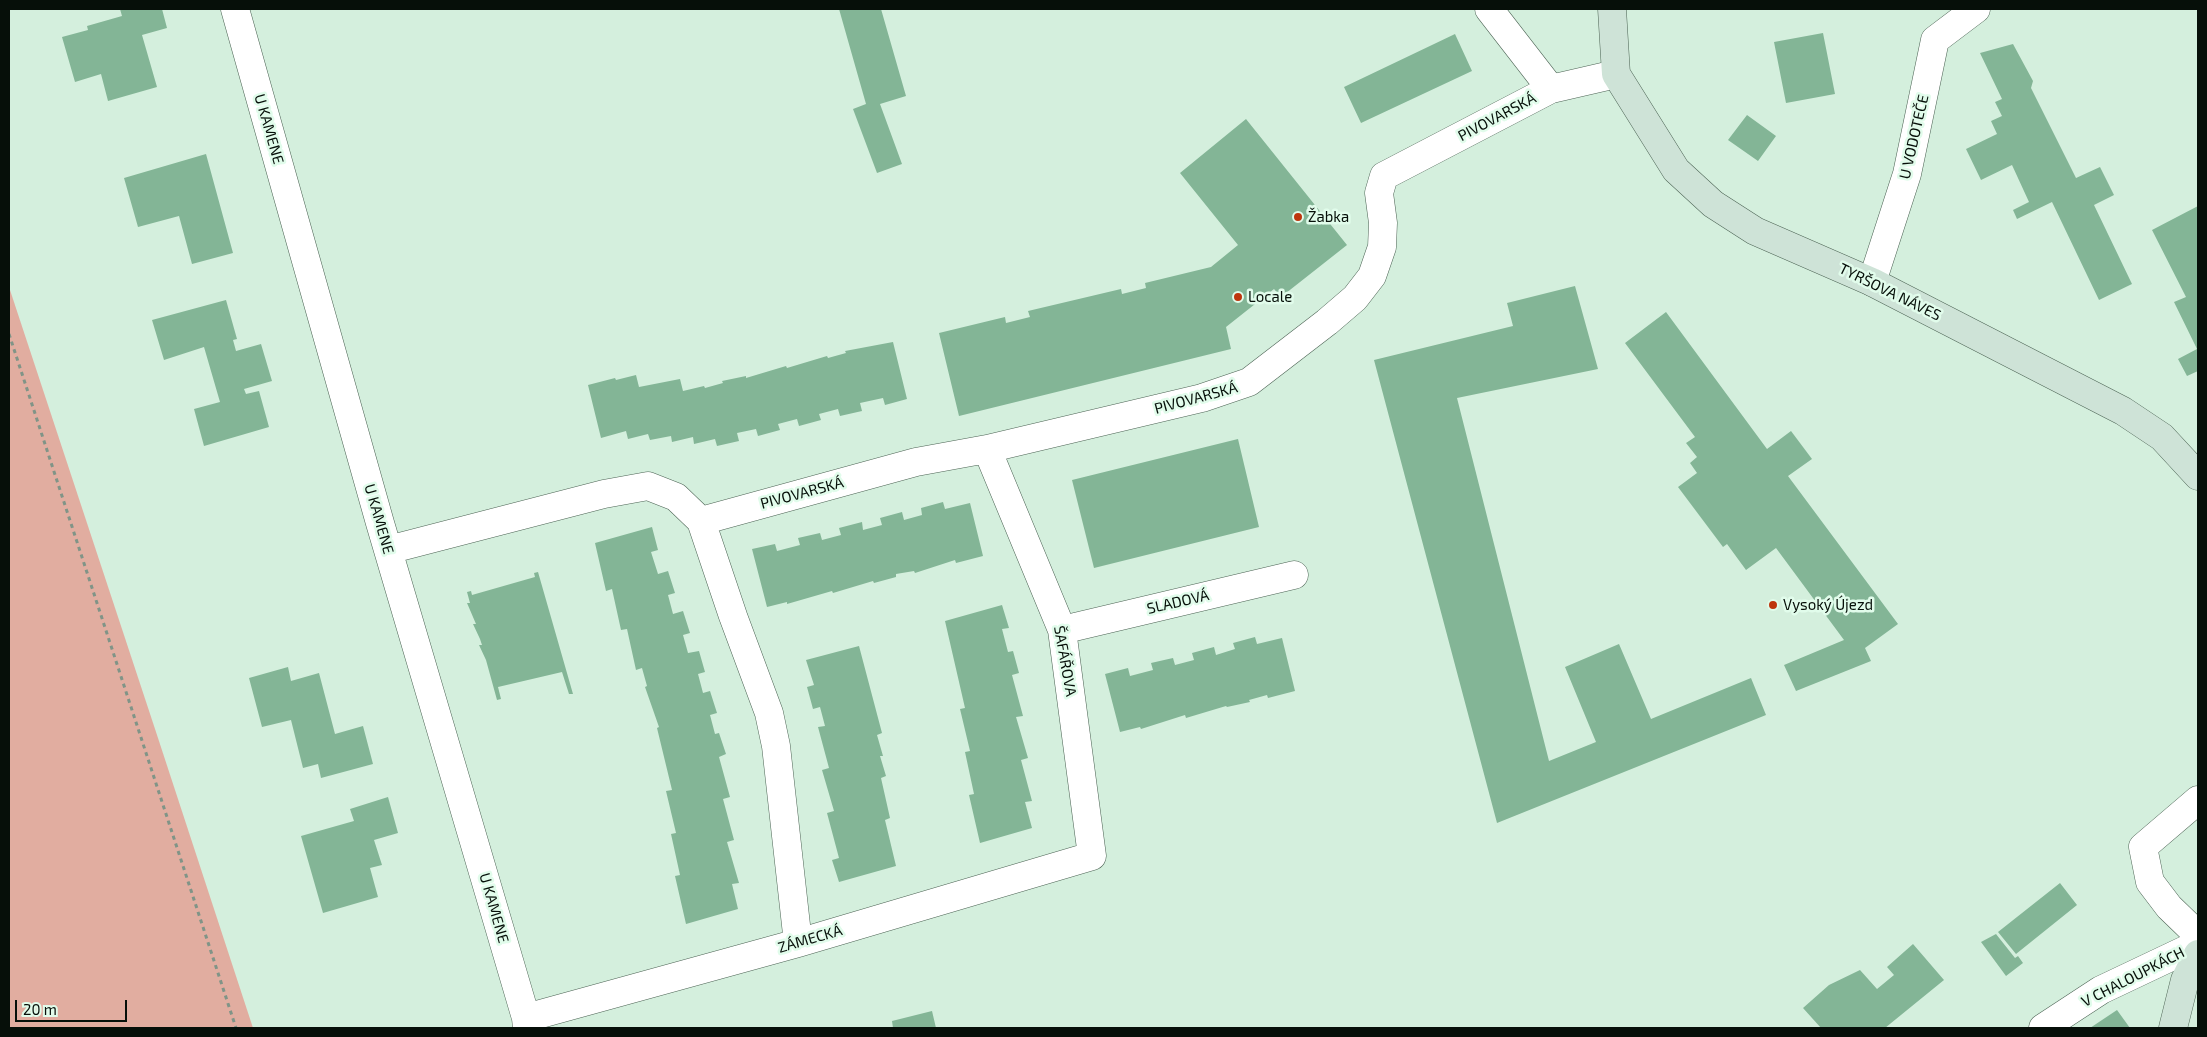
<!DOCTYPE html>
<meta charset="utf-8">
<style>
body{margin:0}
#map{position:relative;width:2207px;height:1037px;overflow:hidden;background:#d4efdd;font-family:"Exo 2",sans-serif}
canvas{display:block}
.frame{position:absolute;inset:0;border:10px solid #060f09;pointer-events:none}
.scale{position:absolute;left:15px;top:1000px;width:112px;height:22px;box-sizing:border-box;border:2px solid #060f09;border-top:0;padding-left:6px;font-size:15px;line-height:18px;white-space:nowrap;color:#060f09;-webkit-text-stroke:4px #e1fceb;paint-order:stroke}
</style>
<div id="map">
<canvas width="2207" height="1037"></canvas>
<div class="frame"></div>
<div class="scale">20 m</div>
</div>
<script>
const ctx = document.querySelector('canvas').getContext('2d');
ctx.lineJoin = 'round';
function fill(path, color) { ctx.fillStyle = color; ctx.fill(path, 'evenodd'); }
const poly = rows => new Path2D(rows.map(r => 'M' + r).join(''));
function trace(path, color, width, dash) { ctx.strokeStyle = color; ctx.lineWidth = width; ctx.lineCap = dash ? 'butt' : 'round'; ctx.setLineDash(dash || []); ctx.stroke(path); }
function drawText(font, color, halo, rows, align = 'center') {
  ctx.font = font + ' "Exo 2",sans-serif'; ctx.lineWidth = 5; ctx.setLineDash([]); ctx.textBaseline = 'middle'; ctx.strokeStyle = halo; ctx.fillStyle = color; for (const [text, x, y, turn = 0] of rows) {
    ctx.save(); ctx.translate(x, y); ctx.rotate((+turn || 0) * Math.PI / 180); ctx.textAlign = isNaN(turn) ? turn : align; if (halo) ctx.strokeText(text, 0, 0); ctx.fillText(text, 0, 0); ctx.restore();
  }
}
const green = poly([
 [9,287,157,735,253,1028,9,1028]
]);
const building = poly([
 [120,9,162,9,167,28,142,35,157,87,108,101,101,74,75,82,62,37,88,30,87,26,122,16],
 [839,9,881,9,906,96,880,104,902,164,877,173,853,109,866,104],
 [1823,33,1835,94,1786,103,1774,42],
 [1455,34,1472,71,1361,123,1344,87],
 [2013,44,2033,81,2031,88,2076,178,2100,167,2114,195,2094,205,2132,284,2099,300,2052,202,2017,219,2013,210,2029,202,2012,165,1981,180,1966,149,1997,134,1991,121,2002,116,1995,102,2002,99,1980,53],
 [1747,115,1776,136,1758,161,1728,140],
 [1246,119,1347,245,1281,297,1274,289,1226,327,1231,349,959,416,939,333,1005,317,1006,323,1030,317,1028,311,1121,289,1122,294,1146,288,1145,283,1211,267,1238,245,1180,173],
 [206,154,233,253,192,264,179,216,138,227,124,178],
 [2198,206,2198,371,2187,376,2178,359,2197,349,2174,302,2186,297,2152,230],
 [1575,286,1598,369,1457,398,1549,761,1596,742,1565,667,1619,644,1651,719,1751,678,1766,715,1497,823,1374,360,1513,326,1507,303],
 [226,300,237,339,233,340,236,351,261,344,272,381,244,389,246,394,259,391,269,427,204,446,194,409,220,402,204,347,164,360,152,320],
 [1666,312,1767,449,1791,431,1812,459,1788,476,1898,624,1865,648,1871,661,1796,691,1784,665,1844,640,1776,548,1746,570,1727,544,1723,547,1678,487,1697,473,1690,463,1697,457,1686,443,1695,437,1625,343],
 [893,342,907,399,885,405,883,398,860,403,862,411,840,416,838,409,819,414,821,420,799,426,797,419,778,424,780,430,758,436,756,429,737,433,739,441,717,446,715,439,694,444,693,437,672,442,671,436,650,440,648,434,628,439,626,431,601,438,588,385,615,378,616,380,636,375,639,387,680,379,683,391,704,386,705,388,723,383,722,381,746,376,746,378,786,366,787,368,827,356,828,358,846,353,845,351],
 [1238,439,1259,527,1094,568,1072,480],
 [943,502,945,509,970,503,983,556,956,563,955,560,915,573,914,571,896,574,896,577,874,583,873,581,833,593,832,591,787,604,787,602,767,607,752,549,775,544,777,551,800,545,798,538,820,533,822,540,841,535,839,528,862,522,863,530,882,525,880,518,902,512,904,520,922,515,921,508],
 [652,527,658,550,651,552,658,574,668,571,675,593,668,595,673,614,683,611,690,633,683,635,688,653,699,651,705,672,698,674,703,693,710,691,717,713,710,715,715,734,719,733,726,754,719,757,730,797,723,799,734,840,727,842,739,883,732,884,738,909,686,924,675,876,680,875,671,834,676,833,666,791,672,790,657,728,659,727,645,687,647,686,642,668,636,670,627,629,621,630,612,589,606,591,595,543],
 [538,572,573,694,569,694,562,672,498,687,501,699,497,700,486,660,479,645,482,645,480,639,473,624,476,624,467,603,470,603,467,592,471,591,472,595,535,577,534,573],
 [1002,605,1009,628,1002,629,1008,652,1013,651,1019,673,1012,675,1023,716,1016,717,1028,758,1021,760,1032,801,1025,802,1032,828,980,843,969,795,974,794,965,752,970,751,960,709,965,708,945,621],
 [1255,637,1257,644,1282,638,1295,691,1268,698,1267,695,1249,700,1250,702,1227,707,1226,706,1186,718,1185,715,1141,729,1140,727,1120,732,1105,674,1128,668,1130,676,1153,670,1151,663,1173,658,1175,665,1194,660,1192,653,1214,647,1216,655,1235,649,1233,643],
 [859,646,882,733,877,735,883,756,880,756,886,776,881,778,890,818,885,820,896,866,839,882,832,860,839,858,827,813,834,811,822,770,829,768,818,727,825,726,820,707,813,709,807,687,814,685,806,660],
 [288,667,291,681,319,673,335,734,363,726,373,764,321,778,318,764,303,768,291,720,262,727,249,678],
 [388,797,398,833,374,840,382,865,370,868,378,897,323,913,301,836,354,821,350,809],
 [2060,883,2077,905,2016,954,1998,932],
 [1996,934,2015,958,2018,956,2023,963,2006,976,1981,942],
 [1913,944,1944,980,1885,1028,1821,1028,1803,1008,1829,985,1860,970,1877,989,1894,975,1887,967],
 [2117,1010,2130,1028,2090,1028],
 [932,1011,936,1028,893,1028,892,1021]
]);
const path = poly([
 [9,334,236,1028]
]);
const street = poly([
 [235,9,380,523,526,1018,527,1028],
 [1489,9,1551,89,1616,74],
 [1872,282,1907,174,1935,40,1976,9],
 [388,550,604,494,648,486,676,497,701,521],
 [1062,630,1294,575],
 [2198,800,2143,847,2150,882,2169,907,2198,935],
 [798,943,776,746,769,713,733,616,701,521,916,462,987,449,1202,398,1249,382,1327,322,1355,298,1372,276,1382,247,1383,223,1379,193,1384,176,1551,89],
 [526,1018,798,943,1092,856,1062,630,987,449],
 [2043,1028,2101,990,2198,944]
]);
const secondary = poly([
 [1612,9,1616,74,1676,170,1713,204,1755,231,1872,282,2123,411,2162,437,2198,476],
 [2173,1028,2185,980,2198,954]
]);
const markers = [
 [1298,217,5,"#be350d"],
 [1238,297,5,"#be350d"],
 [1773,605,5,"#be350d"]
];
const streetNames = [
 ["PIVOVARSKÁ",1497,117,-28],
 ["U KAMENE",269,129,74],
 ["U VODOTEČE",1914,137,-77],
 ["TYRŠOVA NÁVES",1890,292,26],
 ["PIVOVARSKÁ",1196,398,-15],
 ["PIVOVARSKÁ",802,493,-15],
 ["U KAMENE",379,519,74],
 ["SLADOVÁ",1178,602,-13],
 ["ŠAFÁŘOVA",1065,661,80],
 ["U KAMENE",494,908,74],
 ["ZÁMECKÁ",810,939,-16],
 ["V CHALOUPKÁCH",2133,977,-27]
];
const poiNames = [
 ["Žabka",1308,217],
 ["Locale",1248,297],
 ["Vysoký Újezd",1783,605]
];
fill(green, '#e1ada0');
fill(building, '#83b596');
trace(street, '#4d6455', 29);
trace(secondary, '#4d6455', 29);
trace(path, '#809487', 3, [4, 4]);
trace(street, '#fff', 28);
trace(secondary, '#cee3d7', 28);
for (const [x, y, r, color] of markers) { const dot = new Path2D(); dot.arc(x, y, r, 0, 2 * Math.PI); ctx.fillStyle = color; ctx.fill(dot); trace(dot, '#e1fceb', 2); }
drawText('15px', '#060f09', '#e1fceb', streetNames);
drawText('15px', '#060f09', '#e1fceb', poiNames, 'left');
</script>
